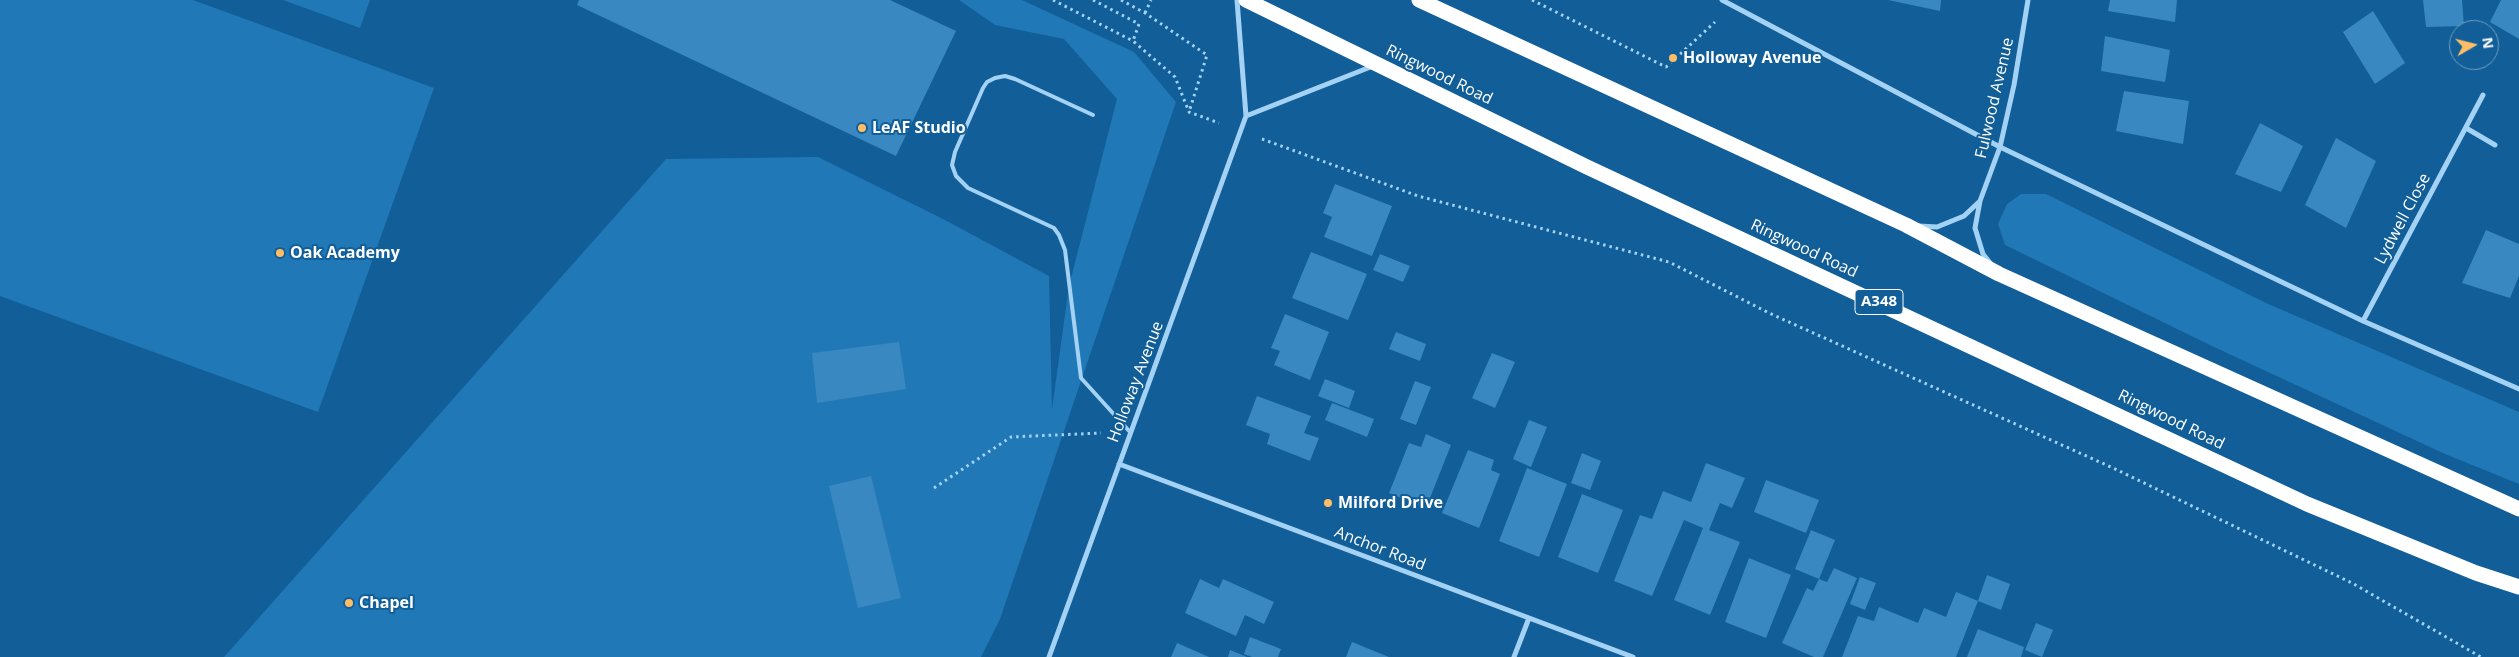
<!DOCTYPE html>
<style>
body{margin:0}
#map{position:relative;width:2519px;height:657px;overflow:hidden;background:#115e98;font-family:"Open Sans",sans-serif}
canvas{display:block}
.north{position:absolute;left:2449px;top:20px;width:50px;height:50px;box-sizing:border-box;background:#115e98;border:1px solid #709ec1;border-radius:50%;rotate:82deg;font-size:14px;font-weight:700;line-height:20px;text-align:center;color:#fff}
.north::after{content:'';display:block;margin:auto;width:18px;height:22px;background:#ffbe66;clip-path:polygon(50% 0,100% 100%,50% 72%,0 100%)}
</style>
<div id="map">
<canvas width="2519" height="657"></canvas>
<div class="north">N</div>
</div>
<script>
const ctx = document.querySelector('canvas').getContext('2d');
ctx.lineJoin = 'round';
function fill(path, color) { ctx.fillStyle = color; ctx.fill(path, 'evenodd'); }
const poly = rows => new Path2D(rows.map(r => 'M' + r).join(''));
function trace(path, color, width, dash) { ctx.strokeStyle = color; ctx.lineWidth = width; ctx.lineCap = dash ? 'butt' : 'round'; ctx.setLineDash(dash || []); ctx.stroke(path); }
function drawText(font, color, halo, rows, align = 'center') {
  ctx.font = font + ' "Open Sans",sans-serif'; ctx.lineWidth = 4; ctx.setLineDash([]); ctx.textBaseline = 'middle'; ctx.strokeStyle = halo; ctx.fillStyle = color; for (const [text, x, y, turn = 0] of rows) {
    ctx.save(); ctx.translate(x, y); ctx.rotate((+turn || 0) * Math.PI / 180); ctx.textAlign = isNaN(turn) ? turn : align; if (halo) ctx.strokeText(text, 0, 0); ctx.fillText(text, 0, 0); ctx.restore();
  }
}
const green = poly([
 [0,0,193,0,434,88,318,412,0,296],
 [283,0,370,0,360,28],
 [959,0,1022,0,1134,52,1176,102,1000,619,981,657,224,657,666,159,818,157,945,220,1049,276,1052,409,1069,286,1117,99,1064,39,995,25],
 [2021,194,2046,194,2266,303,2519,412,2519,484,2445,454,2214,347,2005,245,1998,224,2007,204]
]);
const building = poly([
 [579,0,890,0,956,31,896,156,577,5],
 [1888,0,1941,0,1940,11],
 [2110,0,2177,0,2175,22,2108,11],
 [2423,0,2462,0,2464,26,2426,27],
 [2501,0,2519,0,2519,39,2490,22],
 [2373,11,2405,63,2375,84,2343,32],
 [2105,36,2170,50,2165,82,2101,71],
 [2124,91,2189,101,2183,144,2116,131],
 [2260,123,2303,146,2281,192,2235,174],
 [2336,138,2376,161,2346,228,2305,205],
 [1335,184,1392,206,1372,256,1324,237,1332,217,1323,213],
 [2486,230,2519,244,2519,276,2510,298,2462,283],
 [1311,252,1367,274,1348,320,1292,298],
 [1380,254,1410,266,1403,282,1373,270],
 [1285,314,1329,332,1310,380,1274,365,1280,351,1271,348],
 [1396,332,1426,344,1420,361,1389,349],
 [899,342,906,389,817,403,812,353],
 [1492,353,1515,362,1495,408,1472,398],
 [1325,379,1355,391,1349,408,1318,396],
 [1415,381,1431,387,1416,425,1400,419],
 [1257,396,1311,416,1304,433,1319,438,1310,461,1267,444,1270,434,1246,425],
 [1332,403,1374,419,1367,437,1325,420],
 [1529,420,1547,427,1531,467,1513,459],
 [1426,434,1451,445,1426,508,1389,493,1409,443,1421,447],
 [1468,450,1494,460,1491,470,1500,474,1479,528,1442,513],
 [1582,453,1601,461,1590,490,1571,483],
 [1706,463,1745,478,1732,508,1720,503,1709,530,1740,542,1710,615,1674,600,1703,528,1684,520,1652,596,1614,581,1640,515,1652,519,1663,491,1691,502],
 [1527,468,1567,484,1539,557,1499,541],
 [871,476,901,598,858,608,829,486],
 [1766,480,1819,500,1806,533,1754,512],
 [1582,494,1623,510,1598,573,1558,557],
 [1811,530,1835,540,1819,579,1795,569],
 [1749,558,1791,575,1766,638,1725,622],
 [1834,568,1857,578,1823,657,1814,657,1782,643,1807,588,1813,591,1819,579,1827,582],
 [1987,575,2010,584,2001,610,1978,601],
 [1860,577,1876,583,1865,610,1850,604],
 [1200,579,1219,588,1223,579,1274,602,1264,624,1245,615,1236,636,1185,613],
 [1956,592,1978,601,1956,657,1842,657,1858,616,1874,621,1879,607,1918,623,1924,608,1946,617],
 [2036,623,2053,630,2042,657,2025,650],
 [1978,629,2024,647,2021,657,1967,657],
 [1250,637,1281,649,1278,657,1252,657,1244,654],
 [1352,642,1389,657,1346,657],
 [1177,643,1209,657,1171,657],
 [1230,650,1247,657,1228,657]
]);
const path = poly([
 [1053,0,1133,41,1175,77,1189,112,1219,123],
 [1093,0,1139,24,1133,41],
 [1121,0,1145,13,1207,55,1189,112],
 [1532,0,1666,67,1715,22],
 [1145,13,1151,0],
 [1262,139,1418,196,1669,262,1769,313,2113,468,2352,583,2481,657],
 [934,488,1011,437,1101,433]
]);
const lane = poly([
 [1093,115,1015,79,1005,76,995,78,987,82,983,88,955,152,952,165,956,176,968,188,1054,228,1059,235,1065,250,1081,378,1130,432]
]);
const street = poly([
 [1237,0,1246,116,1373,66],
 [1722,0,2000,147,2363,321,2519,389],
 [2466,128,2495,145],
 [1919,226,1937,227,1964,216,1980,201],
 [1991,264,1983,254,1975,228,1980,201,2000,147,2014,85,2028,0],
 [2363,321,2483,95],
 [1119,464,1633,657],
 [1049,657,1246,116],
 [1514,657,1529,618]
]);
const highway = poly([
 [1246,0,1587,167,2307,504,2476,573,2519,587],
 [1419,0,1906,225,1999,274,2519,509]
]);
const markers = [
 [1673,58,5,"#ffbe66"],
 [862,128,5,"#ffbe66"],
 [280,253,5,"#ffbe66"],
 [1328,503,5,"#ffbe66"],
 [349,603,5,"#ffbe66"]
];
const shields = [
 [1879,302,48]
];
const shieldNames = [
 ["A348",1879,302]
];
const poiNames = [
 ["Holloway Avenue",1683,58],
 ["LeAF Studio",872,128],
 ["Oak Academy",290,253],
 ["Milford Drive",1338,503],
 ["Chapel",359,603]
];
const streetNames = [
 ["Ringwood Road",1439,75,26],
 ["Fulwood Avenue",1995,98,-77],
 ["Lydwell Close",2403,219,-62],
 ["Ringwood Road",1804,249,25],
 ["Holloway Avenue",1136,382,-69],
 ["Ringwood Road",2171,420,26],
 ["Anchor Road",1380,549,21]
];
fill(green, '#2078b6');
fill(building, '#3a88c1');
trace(path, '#a3d2f4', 3, [2.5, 4]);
trace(lane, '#a3d2f4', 4);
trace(street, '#a3d2f4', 5);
trace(highway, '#fff', 15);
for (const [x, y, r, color] of markers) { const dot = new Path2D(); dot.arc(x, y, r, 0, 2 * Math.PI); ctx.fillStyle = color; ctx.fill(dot); trace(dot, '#115e98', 2); }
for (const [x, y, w] of shields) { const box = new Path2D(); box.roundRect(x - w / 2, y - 12.5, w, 25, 4); ctx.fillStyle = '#115e98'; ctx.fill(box); trace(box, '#fff', 1); }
drawText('bold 15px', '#fff', null, shieldNames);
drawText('bold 16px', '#fff', '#115e98', poiNames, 'left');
drawText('16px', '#fff', '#115e98', streetNames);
</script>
